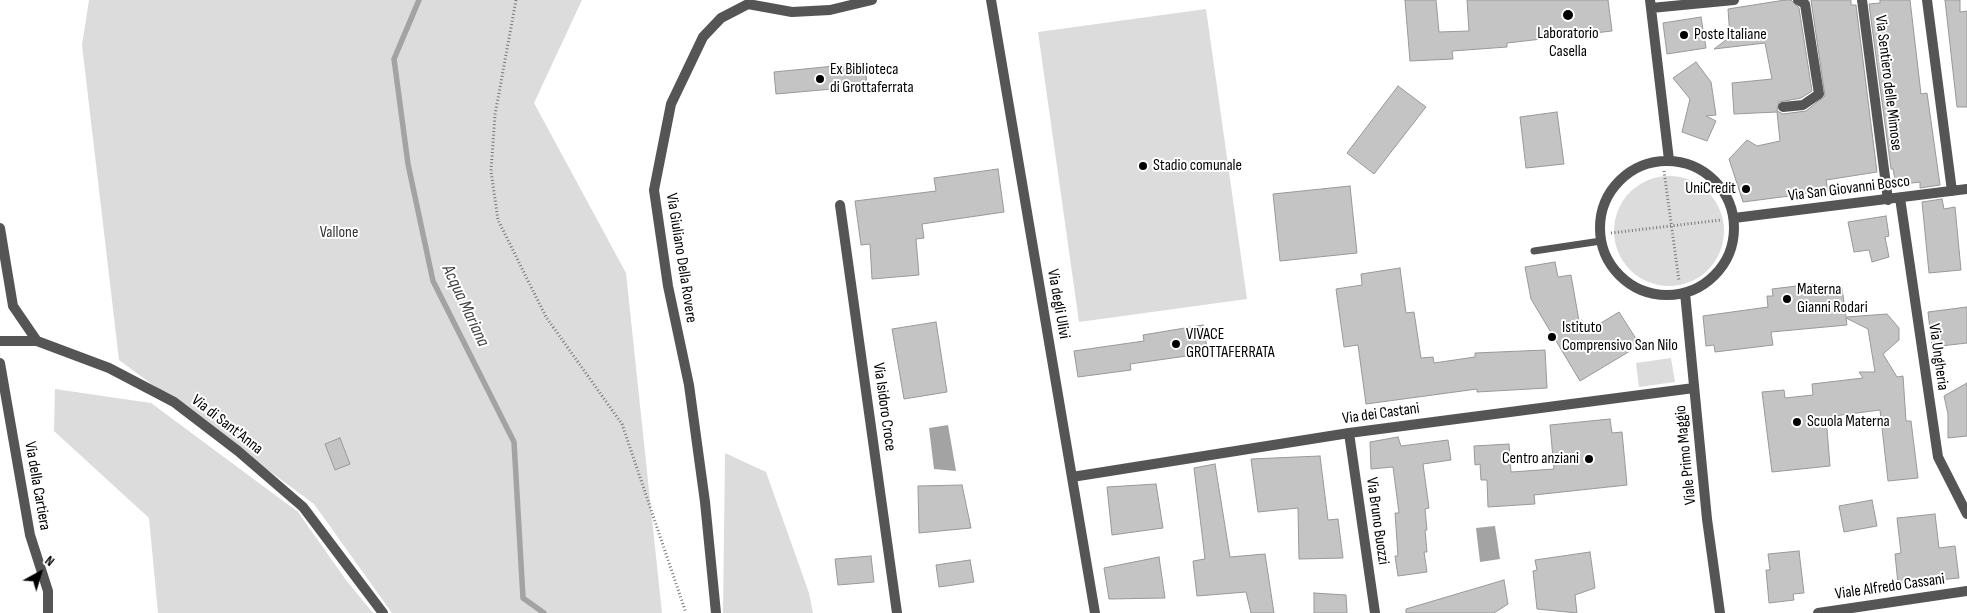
<!DOCTYPE html>
<style>
body{margin:0}
#map{position:relative;width:1967px;height:613px;overflow:hidden;background:#fff;font-family:"Sofia Sans Condensed",sans-serif}
canvas{display:block}
.north{position:absolute;left:15px;top:548px;width:50px;height:50px;-webkit-text-stroke:4px #fff;paint-order:stroke;rotate:39deg;font-size:14px;font-weight:700;line-height:20px;text-align:center;color:#000}
.north::after{content:'';display:block;margin:auto;width:18px;height:22px;background:#000;clip-path:polygon(50% 0,100% 100%,50% 72%,0 100%)}
</style>
<div id="map">
<canvas width="1967" height="613"></canvas>
<div class="north">N</div>
</div>
<script>
const ctx = document.querySelector('canvas').getContext('2d');
ctx.lineJoin = 'round';
function fill(path, color) { ctx.fillStyle = color; ctx.fill(path, 'evenodd'); }
const poly = rows => new Path2D(rows.map(r => 'M' + r).join(''));
function trace(path, color, width, dash) { ctx.strokeStyle = color; ctx.lineWidth = width; ctx.lineCap = dash ? 'butt' : 'round'; ctx.setLineDash(dash || []); ctx.stroke(path); }
function drawText(font, color, halo, rows, align = 'center') {
  ctx.font = font + ' "Sofia Sans Condensed",sans-serif'; ctx.lineWidth = 4; ctx.setLineDash([]); ctx.textBaseline = 'middle'; ctx.strokeStyle = halo; ctx.fillStyle = color; for (const [text, x, y, turn = 0] of rows) {
    ctx.save(); ctx.translate(x, y); ctx.rotate((+turn || 0) * Math.PI / 180); ctx.textAlign = isNaN(turn) ? turn : align; if (halo) ctx.strokeText(text, 0, 0); ctx.fillText(text, 0, 0); ctx.restore();
  }
}
const green = poly([
 [89,0,582,0,534,103,626,273,662,613,392,613,314,504,119,360,82,45],
 [1206,9,1247,299,1079,322,1038,32],
 '1614 231a55 55 0 1 1 110 0a55 55 0 1 1-110 0Z',
 [1671,358,1675,382,1639,387,1636,363],
 [55,389,151,403,298,512,346,580,373,613,158,613,149,518,54,431],
 [725,453,766,472,809,593,813,613,723,613]
]);
const water = poly([
 [948,425,956,471,934,469,929,428],
 [1495,526,1500,559,1480,562,1476,528]
]);
const stream = poly([
 [419,0,394,59,408,164,433,281,514,442,523,598,544,613]
]);
const building = poly([
 [1405,0,1436,0,1439,32,1469,31,1467,0,1608,0,1612,31,1507,43,1507,47,1452,51,1453,59,1410,61,1405,0],
 [1785,0,1791,0,1799,8,1812,91,1801,98,1779,102,1777,111,1783,114,1806,111,1825,96,1811,0,1851,0,1851,5,1856,5,1877,172,1826,180,1828,191,1743,202,1729,159,1747,140,1757,146,1780,141,1777,112,1734,114,1732,83,1772,79,1765,43,1714,49,1730,37,1728,9,1785,0],
 [1880,0,1910,0,1921,94,1927,93,1940,185,1920,188,1920,182,1896,185,1893,169,1891,169,1869,4,1880,3,1880,0],
 [1945,0,1960,0,1960,12,1967,11,1967,107,1957,107,1945,0],
 [1701,17,1706,48,1667,54,1663,23,1701,17],
 [1696,62,1711,82,1716,115,1706,116,1716,121,1707,141,1682,132,1690,99,1673,78,1696,62],
 [865,63,867,86,776,94,774,72,865,63],
 [1398,86,1426,107,1374,174,1347,153,1398,86],
 [1557,112,1564,164,1526,168,1520,117,1557,112],
 [998,169,1004,212,922,224,924,238,916,239,919,275,872,279,870,244,861,245,855,201,936,191,934,178,998,169],
 [1350,186,1357,253,1280,261,1273,194,1350,186],
 [1942,199,1944,209,1955,207,1961,270,1929,273,1922,202,1942,199],
 [1886,216,1889,236,1885,237,1889,257,1872,262,1869,250,1854,252,1848,222,1886,216],
 [1555,262,1558,277,1571,275,1579,321,1582,320,1583,334,1619,312,1640,345,1580,381,1531,299,1525,267,1555,262],
 [1400,268,1406,313,1414,312,1421,358,1433,357,1434,363,1475,357,1475,353,1545,350,1547,388,1477,392,1477,389,1366,404,1358,345,1344,347,1336,289,1362,285,1361,274,1400,268],
 [1813,284,1814,292,1842,288,1846,317,1887,314,1899,328,1899,340,1883,354,1897,377,1903,376,1906,421,1911,421,1918,478,1888,481,1880,410,1826,417,1830,466,1772,472,1762,392,1784,390,1785,398,1813,395,1812,384,1863,378,1859,372,1875,372,1868,329,1846,318,1847,325,1771,332,1773,345,1715,352,1714,345,1706,346,1703,316,1768,307,1767,296,1773,296,1772,289,1813,284],
 [1967,307,1967,343,1932,347,1928,312,1967,307],
 [936,322,947,392,904,399,892,329,936,322],
 [1203,325,1208,353,1130,364,1131,370,1078,377,1074,351,1144,341,1143,335,1203,325],
 [1967,383,1967,436,1948,438,1948,414,1944,396,1967,383],
 [1610,419,1612,433,1622,432,1627,485,1534,495,1535,504,1488,507,1487,480,1481,480,1480,464,1475,465,1474,446,1509,444,1511,472,1554,469,1550,425,1610,419],
 [1398,437,1401,446,1448,440,1451,460,1423,464,1429,508,1425,509,1427,530,1425,530,1427,552,1424,552,1427,572,1398,576,1395,556,1398,556,1395,513,1399,513,1393,467,1371,469,1370,442,1398,437],
 [340,438,350,464,335,470,325,444,340,438],
 [1320,456,1328,520,1338,519,1343,558,1299,559,1298,508,1258,512,1251,459,1320,456],
 [1215,464,1230,557,1265,554,1274,613,1251,613,1246,592,1197,596,1193,561,1205,559,1194,468,1215,464],
 [1156,484,1163,528,1112,535,1107,487,1156,484],
 [962,485,971,528,919,533,918,486,962,485],
 [1872,500,1877,526,1844,532,1839,506,1872,500],
 [1935,514,1939,548,1955,546,1959,578,1898,584,1895,554,1901,553,1897,518,1935,514],
 [1799,551,1804,593,1793,594,1794,600,1769,603,1766,570,1770,570,1768,554,1799,551],
 [1590,552,1595,588,1575,595,1577,613,1537,609,1533,571,1537,570,1535,560,1590,552],
 [871,556,874,582,838,585,835,559,871,556],
 [1159,557,1165,598,1109,599,1104,568,1159,557],
 [970,560,974,582,939,587,936,565,970,560],
 [1504,580,1508,604,1494,613,1406,613,1406,609,1504,580],
 [1314,593,1346,595,1347,613,1314,613,1314,593]
]);
const path = poly([
 [516,0,495,115,491,171,498,220,546,317,622,424,686,613],
 [1664,171,1679,281],
 [1611,233,1721,220]
]);
const lane = poly([
 [1534,251,1601,241]
]);
const street = poly([
 [991,0,1095,613],
 [1650,0,1669,160],
 [1862,0,1888,200],
 [1927,0,1952,191],
 [1651,8,1734,0],
 [1783,107,1803,105,1819,94,1805,4,1798,0],
 '1600 228a67 67 0 1 1 134 0a67 67 0 1 1-134 0Z',
 [1900,198,1938,457,1967,514],
 [840,205,897,613],
 [1734,218,1967,189],
 [0,228,13,306,37,341],
 [1685,293,1707,519,1720,613],
 [0,341,37,341,109,368,174,402,238,451,303,507,383,613],
 [0,363,30,535,48,591,48,613],
 [1349,433,1375,613],
 [1072,477,1349,433,1694,388],
 [716,613,705,502,689,385,668,286,654,190,671,104,703,37,721,18,748,4,792,12,830,10,872,0],
 [1818,613,1967,591]
]);
const markers = [
 [1568,15,6,"#000"],
 [1684,35,5,"#000"],
 [820,79,5,"#000"],
 [1143,166,5,"#000"],
 [1746,189,5,"#000"],
 [1787,299,5,"#000"],
 [1552,337,5,"#000"],
 [1176,344,5,"#000"],
 [1797,422,5,"#000"],
 [1589,459,5,"#000"]
];
const poiNames = [
 ["Laboratorio",1568,34,"center"],
 ["Casella",1568,52,"center"],
 ["Poste Italiane",1694,35],
 ["Ex Biblioteca",830,70],
 ["di Grottaferrata",830,88],
 ["Stadio comunale",1153,166],
 ["UniCredit",1736,189,"right"],
 ["Materna",1797,290],
 ["Gianni Rodari",1797,308],
 ["Istituto",1562,328],
 ["Comprensivo San Nilo",1562,346],
 ["VIVACE",1186,335],
 ["GROTTAFERRATA",1186,353],
 ["Scuola Materna",1807,422],
 ["Centro anziani",1579,459,"right"]
];
const streetNames = [
 ["Via Sentiero delle Mimose",1888,83,83],
 ["Via San Giovanni Bosco",1849,189,-7],
 ["Via Giuliano Della Rovere",681,258,81],
 ["Via degli Ulivi",1058,304,80],
 ["Via Ungheria",1938,357,82],
 ["Via Isidoro Croce",884,407,82],
 ["Via dei Castani",1381,414,-8],
 ["Via di Sant'Anna",227,425,38],
 ["Viale Primo Maggio",1686,455,-96],
 ["Via della Cartiera",37,486,80],
 ["Via Bruno Buozzi",1377,521,82],
 ["Viale Alfredo Cassani",1890,587,-8]
];
const parkNames = [
 ["Vallone",339,233]
];
const waterNames = [
 ["Acqua Mariana",465,306,65]
];
fill(green, '#dcdcdc');
fill(water, '#a3a3a3');
trace(stream, '#a3a3a3', 5.5);
fill(building, '#c4c4c4');
trace(building, '#999', 1);
trace(path, '#777', 3, [1, 2.5]);
trace(lane, '#555', 7);
trace(street, '#555', 10);
for (const [x, y, r, color] of markers) { const dot = new Path2D(); dot.arc(x, y, r, 0, 2 * Math.PI); ctx.fillStyle = color; ctx.fill(dot); trace(dot, '#fff', 2); }
drawText('16px', '#000', '#fff', poiNames, 'left');
drawText('16px', '#000', '#fff', streetNames);
drawText('16px', '#333', '#fff', parkNames);
drawText('italic 18px', '#444', '#fff', waterNames);
</script>
